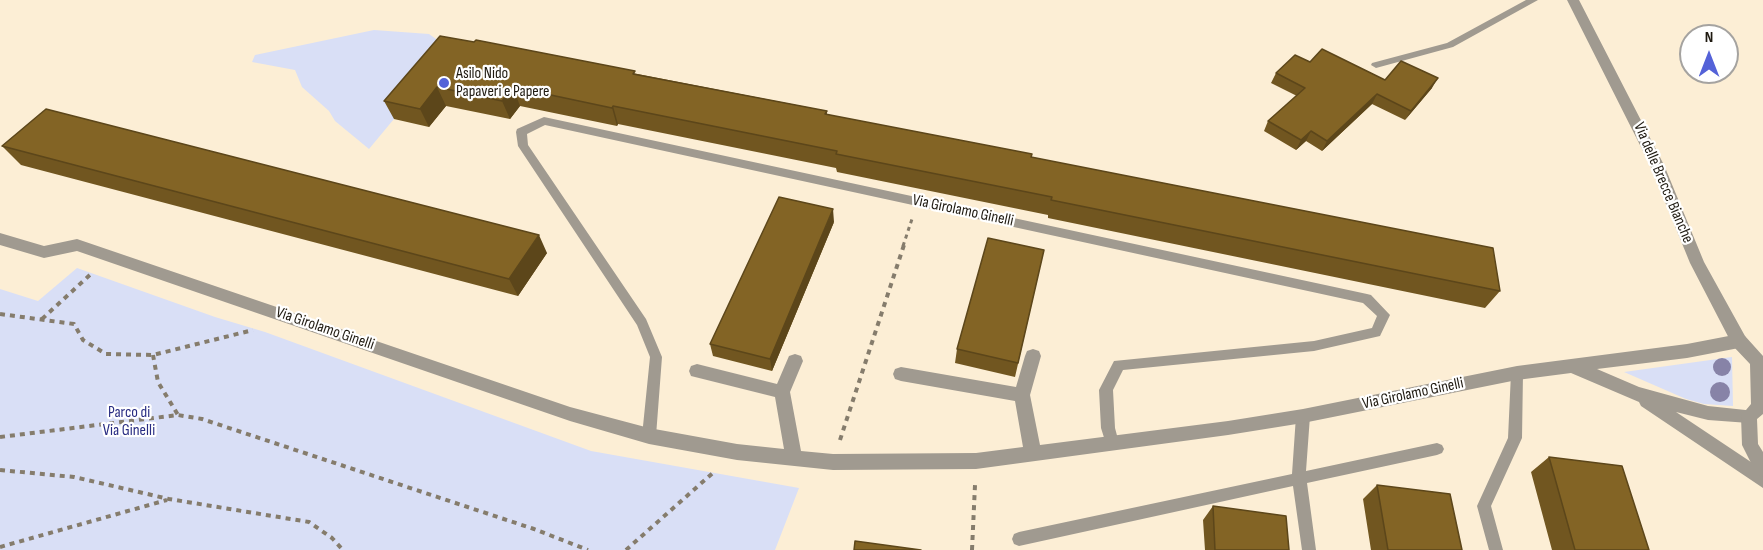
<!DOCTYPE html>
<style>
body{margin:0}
#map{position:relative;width:1763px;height:550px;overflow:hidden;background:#fceed5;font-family:"Sofia Sans Condensed",sans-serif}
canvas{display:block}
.north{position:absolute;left:1679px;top:24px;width:60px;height:60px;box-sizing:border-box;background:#fff;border:2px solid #a5a3a0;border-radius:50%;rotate:0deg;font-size:16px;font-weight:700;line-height:24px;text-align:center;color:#1f1a11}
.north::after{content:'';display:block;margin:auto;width:21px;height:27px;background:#5462d8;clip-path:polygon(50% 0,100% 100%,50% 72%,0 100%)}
</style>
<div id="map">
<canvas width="1763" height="550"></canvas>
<div class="north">N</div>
</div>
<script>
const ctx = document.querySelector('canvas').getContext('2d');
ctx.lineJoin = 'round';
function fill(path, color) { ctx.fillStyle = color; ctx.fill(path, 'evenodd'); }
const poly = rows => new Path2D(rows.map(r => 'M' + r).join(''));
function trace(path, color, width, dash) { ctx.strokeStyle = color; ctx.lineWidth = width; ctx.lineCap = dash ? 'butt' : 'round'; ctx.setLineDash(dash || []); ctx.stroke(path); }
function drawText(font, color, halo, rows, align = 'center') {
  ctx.font = font + ' "Sofia Sans Condensed",sans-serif'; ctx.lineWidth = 4.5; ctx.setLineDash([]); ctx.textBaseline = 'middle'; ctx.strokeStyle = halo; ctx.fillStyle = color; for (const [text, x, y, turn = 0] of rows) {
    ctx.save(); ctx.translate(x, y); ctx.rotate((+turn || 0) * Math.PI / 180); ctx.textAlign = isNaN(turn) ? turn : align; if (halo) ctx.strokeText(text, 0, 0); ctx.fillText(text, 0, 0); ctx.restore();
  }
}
const green = poly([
 [374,30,429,34,446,46,448,54,369,149,335,121,329,111,302,87,295,70,252,62,255,55],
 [77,268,215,317,265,332,591,451,799,488,775,550,0,550,0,289,38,301],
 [1732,357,1733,406,1704,404,1686,399,1624,372]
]);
const pathFar1 = poly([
 [903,246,912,219]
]);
const path = poly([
 [0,314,74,324,83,340,106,354,153,355,253,330],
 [42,319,92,273],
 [153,355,158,382,178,415],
 [0,437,178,415,202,419,534,529,588,550],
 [840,440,904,245],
 [0,470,74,477,169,499,309,522,332,538,343,550],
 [0,547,167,500],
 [626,550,715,471],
 [972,550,975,485]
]);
const service = poly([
 [1526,0,1538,0,1453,47,1376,68,1371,65,1372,63,1447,43,1526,0],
 [544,117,1367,294,1371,295,1390,315,1380,336,1314,351,1123,370,1113,390,1115,428,1119,443,1117,447,1112,449,1107,447,1101,428,1099,390,1114,361,1314,341,1372,328,1377,316,1363,303,545,125,527,134,528,145,646,319,662,357,656,436,654,440,649,442,644,440,642,436,650,357,637,325,518,146,516,132,517,129,544,117],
 [1517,367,1522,369,1523,373,1522,438,1491,506,1503,550,1489,550,1477,506,1508,438,1511,373,1512,369,1517,367],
 [1303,410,1308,412,1310,416,1306,471,1437,443,1442,445,1444,449,1442,453,1437,455,1307,483,1316,550,1302,550,1293,486,1019,546,1014,544,1012,539,1014,534,1019,532,1292,474,1296,416,1298,412,1303,410]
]);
const minor = poly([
 [0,233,44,246,77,239,570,407,649,428,737,444,784,449,775,397,691,376,689,371,691,366,697,364,777,384,789,356,795,354,801,356,803,361,790,392,801,451,833,454,976,453,1023,447,1015,401,901,381,895,379,893,374,895,369,901,367,1016,387,1025,356,1027,351,1033,349,1039,351,1041,356,1030,395,1040,445,1228,421,1303,409,1517,366,1687,344,1739,334,1745,336,1747,341,1745,346,1739,348,1687,358,1597,369,1639,387,1708,406,1755,411,1757,416,1755,421,1749,423,1708,420,1676,412,1763,470,1763,488,1641,406,1639,402,1571,373,1517,380,1303,423,1228,435,976,469,833,470,737,460,649,444,570,421,77,251,44,258,0,245,0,233]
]);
const tertiary = poly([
 [1567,0,1579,0,1664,165,1704,262,1745,336,1763,356,1763,414,1757,419,1758,444,1763,452,1763,477,1757,475,1742,445,1741,416,1751,404,1750,364,1733,346,1690,263,1650,165,1567,0]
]);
const trees = [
 [1722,367,9],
 [1720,392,10]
];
const wall = poly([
 [474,42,827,111,827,115,1032,157,1500,291,1485,308,1048,218,1048,215,837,172,836,168,618,124,617,126,520,106,510,119,446,106,429,127,394,119,384,101],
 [1310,62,1385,80,1432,88,1405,120,1372,104,1322,151,1306,141,1296,150,1264,131,1268,121,1297,96,1271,83,1276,73],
 [2,146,547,253,518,296,21,165],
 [834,222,772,371,713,356,710,344],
 [1044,250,1015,377,955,363,957,349],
 [1549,457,1649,550,1552,550,1531,472],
 [1377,485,1462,550,1371,550,1363,499],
 [1213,506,1289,550,1205,550,1203,520]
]);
const shadedWall = poly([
 [1438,78,1432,88,1405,120,1411,111],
 [437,87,446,106,429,127,420,109],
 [513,87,520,106,510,119,502,101],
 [1377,94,1372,104,1322,151,1327,141],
 [613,106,618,124,617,126,612,108],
 [1311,131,1306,141,1296,150,1301,140],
 [833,209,834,222,772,371,770,359],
 [539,235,547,253,518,296,509,279]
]);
const building = poly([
 [440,36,474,42,476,40,635,71,633,74,827,111,825,114,1032,154,1031,157,1493,248,1500,291,1051,200,1052,197,836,154,837,151,613,106,612,108,513,87,502,101,437,87,420,109,384,101,440,36],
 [1322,49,1385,80,1401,61,1438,78,1411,111,1377,94,1327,141,1311,131,1301,140,1268,121,1305,88,1276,73,1295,55,1310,62,1322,49],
 [46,109,539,235,509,279,2,146,46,109],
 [779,197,833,209,770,359,710,344,779,197],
 [988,238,1044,250,1018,363,957,349,988,238],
 [1549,457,1622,466,1649,550,1575,550,1549,457],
 [1377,485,1450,494,1462,550,1388,550,1377,485],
 [1213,506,1286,516,1289,550,1215,550,1213,506],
 [855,541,921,550,854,550,855,541]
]);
const markers = [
 [444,83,6,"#5462d8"]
];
const poiNames = [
 ["Asilo Nido",456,74],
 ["Papaveri e Papere",456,92]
];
const streetNames = [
 ["Via delle Brecce Bianche",1663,183,67],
 ["Via Girolamo Ginelli",963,211,12],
 ["Via Girolamo Ginelli",325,329,19],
 ["Via Girolamo Ginelli",1413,394,-12]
];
const parkNames = [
 ["Parco di",129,413],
 ["Via Ginelli",129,431]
];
fill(green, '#d9dff6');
trace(pathFar1, '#857c6c', 3, [4, 4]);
trace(path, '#857c6c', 4, [5, 5]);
fill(service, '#a09a90');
fill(minor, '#a09a90');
fill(tertiary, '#a09a90');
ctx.fillStyle = '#8783a7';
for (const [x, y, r] of trees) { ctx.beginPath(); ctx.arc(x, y, r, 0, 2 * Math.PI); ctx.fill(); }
fill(wall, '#715620');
fill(shadedWall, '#5c461a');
fill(building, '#836425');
trace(building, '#5c461a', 1.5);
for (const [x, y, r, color] of markers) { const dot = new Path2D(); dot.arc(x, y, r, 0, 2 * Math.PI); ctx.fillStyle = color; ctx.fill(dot); trace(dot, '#fff', 2); }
drawText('16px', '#1f1a11', '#fff', poiNames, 'left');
drawText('16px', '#1f1a11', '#fff', streetNames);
drawText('16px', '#282c82', '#fff', parkNames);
</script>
